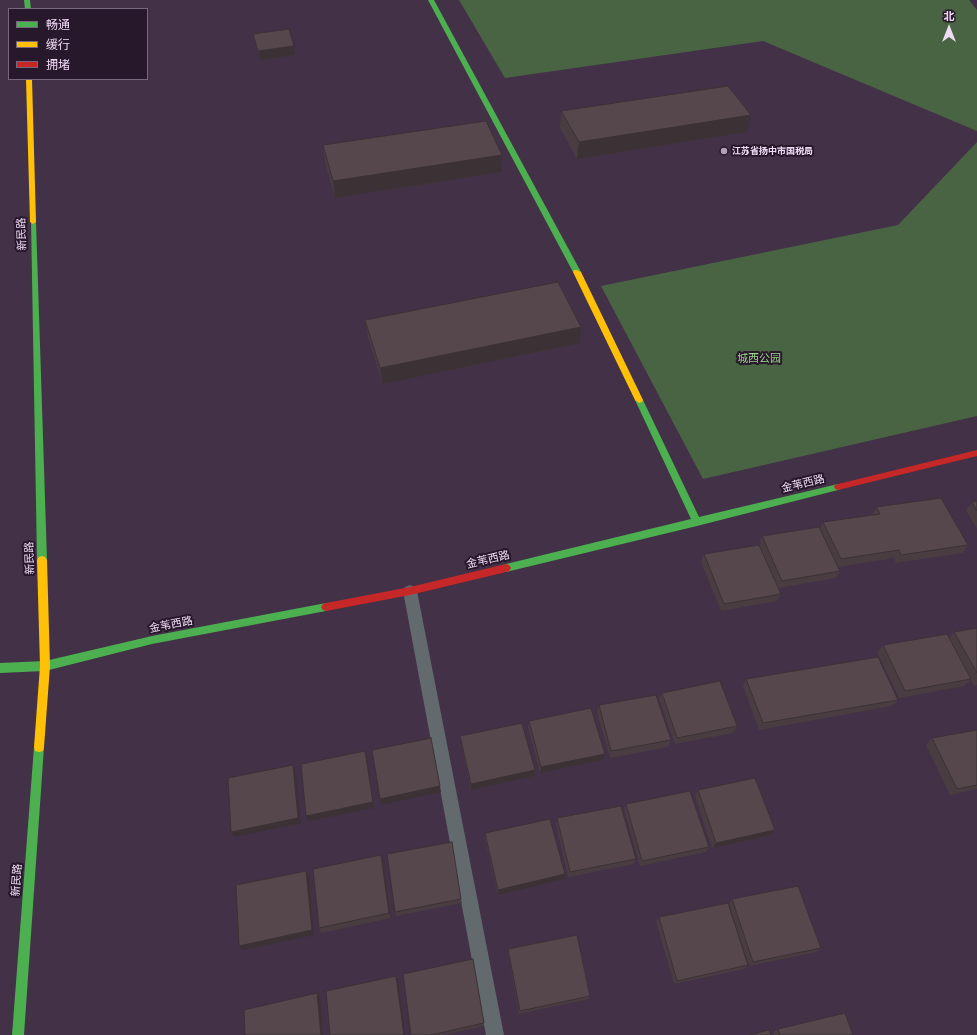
<!DOCTYPE html>
<meta charset="utf-8">
<style>
body{margin:0}
#map{position:relative;width:977px;height:1035px;overflow:hidden;background:#433148;font-family:"Noto Sans","Noto Sans SC",sans-serif}
canvas{display:block}
.legend{position:absolute;left:8px;top:8px;width:140px;height:72px;box-sizing:border-box;background:#27182b;border:1px solid #77667c;margin:0;padding:5px 7px;list-style:none;font-size:12px;color:#f0dbf6}
.legend li{display:flex;align-items:center;gap:8px;height:20px}
.legend b{width:20px;border:1px solid #77667c}
.north{position:absolute;left:929px;top:8px;width:40px;height:40px;-webkit-text-stroke:3px #27182b;paint-order:stroke;rotate:0deg;font-size:11px;font-weight:700;line-height:16px;text-align:center;color:#f0dbf6}
.north::after{content:'';display:block;margin:auto;width:14px;height:18px;background:#f0dbf6;clip-path:polygon(50% 0,100% 100%,50% 72%,0 100%)}
</style>
<div id="map">
<canvas width="977" height="1035"></canvas>
<ul class="legend">
<li><b style="height:5px;background:#4caf50"></b>畅通</li>
<li><b style="height:5px;background:#ffc107"></b>缓行</li>
<li><b style="height:5px;background:#c62828"></b>拥堵</li>
</ul>
<div class="north">北</div>
</div>
<script>
const ctx = document.querySelector('canvas').getContext('2d');
ctx.lineJoin = 'round';
function fill(path, color) { ctx.fillStyle = color; ctx.fill(path, 'evenodd'); }
const poly = rows => new Path2D(rows.map(r => 'M' + r).join(''));
function trace(path, color, width, dash) { ctx.strokeStyle = color; ctx.lineWidth = width; ctx.lineCap = dash ? 'butt' : 'round'; ctx.setLineDash(dash || []); ctx.stroke(path); }
function drawText(font, color, halo, rows, align = 'center') {
  ctx.font = font + ' "Noto Sans","Noto Sans SC",sans-serif'; ctx.lineWidth = 4; ctx.setLineDash([]); ctx.textBaseline = 'middle'; ctx.strokeStyle = halo; ctx.fillStyle = color; for (const [text, x, y, turn = 0] of rows) {
    ctx.save(); ctx.translate(x, y); ctx.rotate((+turn || 0) * Math.PI / 180); ctx.textAlign = isNaN(turn) ? turn : align; if (halo) ctx.strokeText(text, 0, 0); ctx.fillText(text, 0, 0); ctx.restore();
  }
}
const green = poly([
 [459,0,969,0,977,10,977,131,763,41,505,78],
 [977,142,977,416,703,479,601,286,898,225]
]);
const lane = poly([
 [410,585,415,587,417,591,504,1035,486,1035,403,591,405,587,410,585]
]);
const fast = poly([
 [24,0,30,0,31,9,25,9,24,0],
 [428,0,434,0,581,272,580,274,577,274,573,272,428,0],
 [31,220,33,220,36,222,47,560,45,563,42,564,39,563,37,560,31,220],
 [639,397,643,400,699,517,838,484,841,485,842,487,841,489,838,490,697,526,506,572,503,571,501,568,503,565,506,564,691,519,635,400,639,397],
 [326,603,329,604,331,607,329,610,326,611,152,644,45,671,0,673,0,663,45,661,152,636,326,603],
 [39,742,43,743,44,747,24,1035,12,1035,34,747,35,743,39,742]
]);
const slow = poly([
 [26,79,32,79,36,222,33,224,30,222,26,79],
 [574,270,577,270,581,272,643,400,642,402,639,403,635,400,573,272,574,270],
 [42,556,45,557,47,560,50,666,44,747,43,751,39,752,35,751,34,747,40,666,37,560,39,557,42,556]
]);
const jam = poly([
 [977,450,977,456,838,490,835,489,834,487,835,485,838,484,977,450],
 [506,564,509,565,511,568,509,571,506,572,410,595,326,611,323,610,321,607,323,604,326,603,410,587,506,564]
]);
const wall = poly([
 [253,34,294,46,295,55,260,60],
 [561,111,751,115,747,132,577,159,560,128],
 [323,145,501,172,335,198,325,162],
 [365,320,581,327,580,343,383,384,368,337],
 [977,501,977,529,966,510,972,502],
 [876,507,968,545,963,553,896,563,894,558,838,567,840,571,836,578,779,588,781,594,777,601,721,611,701,562,704,554,761,550,759,544,762,536,820,529,823,522,872,515],
 [977,628,977,685,974,686,970,680,964,686,899,698,877,652,883,645,949,639,954,632],
 [746,679,898,700,892,706,759,730,743,686],
 [662,693,737,726,733,733,675,744,659,699],
 [599,705,671,740,668,747,610,758,597,712],
 [529,721,605,754,603,760,540,773,528,727],
 [977,730,977,789,950,795,926,745,932,738],
 [460,736,534,776,471,790,461,742],
 [698,790,775,830,771,835,712,848,695,796],
 [626,804,709,847,706,852,640,866,624,810],
 [557,818,636,859,634,864,568,877,556,824],
 [485,833,564,879,498,895,485,839],
 [383,860,391,918,321,933,319,928],
 [461,899,462,903,396,916,395,912],
 [732,899,821,948,816,952,749,966,729,904],
 [659,917,748,965,744,969,674,984,656,921],
 [508,949,590,996,589,999,519,1014,508,953],
 [484,1023,484,1026,444,1035,411,1035],
 [778,1029,853,1035,774,1035,773,1032]
]);
const shadedWall = poly([
 [294,46,295,55,260,60,258,51],
 [751,115,747,132,577,159,579,142],
 [502,155,501,172,335,198,333,181],
 [581,327,580,343,383,384,380,368],
 [365,751,367,758,374,808,309,821,306,816],
 [605,754,603,760,540,773,541,767],
 [293,765,296,771,301,823,235,837,231,832],
 [535,770,534,776,471,790,471,784],
 [440,786,441,792,381,805,380,799],
 [775,830,771,835,712,848,716,843],
 [381,855,383,860,391,918,389,913],
 [306,871,309,876,314,935,243,950,239,946],
 [565,874,564,879,498,895,498,890],
 [396,976,398,980,405,1035,404,1035],
 [317,993,320,997,323,1035,321,1035]
]);
const building = poly([
 [289,29,294,46,258,51,253,34,289,29],
 [728,86,751,115,579,142,561,111,728,86],
 [486,121,502,155,333,181,323,145,486,121],
 [558,282,581,327,380,368,365,320,558,282],
 [941,498,968,545,901,555,899,550,841,559,823,522,880,514,876,507,941,498],
 [977,501,977,511,972,502,977,501],
 [819,527,840,571,782,581,762,536,819,527],
 [759,545,781,594,724,604,704,554,759,545],
 [977,628,977,673,954,632,977,628],
 [947,634,971,679,905,691,883,645,947,634],
 [878,657,898,700,763,723,746,679,878,657],
 [720,681,737,726,677,738,662,693,720,681],
 [656,695,671,740,611,751,599,705,656,695],
 [591,708,605,754,541,767,529,721,591,708],
 [522,723,535,770,471,784,460,736,522,723],
 [977,730,977,785,957,789,932,738,977,730],
 [431,738,440,786,380,799,372,750,431,738],
 [365,751,373,802,306,816,301,764,365,751],
 [293,765,298,818,231,832,228,778,293,765],
 [755,778,775,830,716,843,698,790,755,778],
 [690,791,709,847,642,861,626,804,690,791],
 [621,806,636,859,570,872,557,818,621,806],
 [550,819,565,874,498,890,485,833,550,819],
 [452,842,461,899,395,912,387,854,452,842],
 [381,855,389,913,319,928,313,869,381,855],
 [306,871,312,930,239,946,236,885,306,871],
 [798,886,821,948,753,962,732,899,798,886],
 [728,903,748,965,677,981,659,917,728,903],
 [577,935,590,996,520,1011,508,949,577,935],
 [473,959,484,1023,431,1035,411,1035,403,974,473,959],
 [396,976,404,1035,330,1035,326,991,396,976],
 [317,993,321,1035,245,1035,244,1010,317,993],
 [845,1013,853,1035,780,1035,778,1029,845,1013],
 [769,1030,771,1035,749,1035,769,1030]
]);
const markers = [
 [724,151,4,"#b3a0b9"]
];
const farPoinames = [
 ["江苏省扬中市国税局",732,151]
];
const streetNames = [
 ["新民路",22,234,-92],
 ["金苇西路",803,484,-14],
 ["新民路",30,558,-92],
 ["金苇西路",488,560,-13],
 ["金苇西路",171,625,-11],
 ["新民路",17,880,-86]
];
const parkNames = [
 ["城西公园",759,359]
];
fill(green, '#496442');
fill(lane, '#626a6e');
fill(fast, '#4caf50');
fill(slow, '#ffc107');
fill(jam, '#c62828');
fill(wall, '#493d41');
fill(shadedWall, '#3c3235');
fill(building, '#55474c');
trace(building, '#3c3235', 1);
for (const [x, y, r, color] of markers) { const dot = new Path2D(); dot.arc(x, y, r, 0, 2 * Math.PI); ctx.fillStyle = color; ctx.fill(dot); trace(dot, '#27182b', 1.5); }
drawText('bold 9px', '#f0dbf6', '#27182b', farPoinames, 'left');
drawText('11px', '#f0dbf6', '#27182b', streetNames);
drawText('11px', '#99d289', '#27182b', parkNames);
</script>
